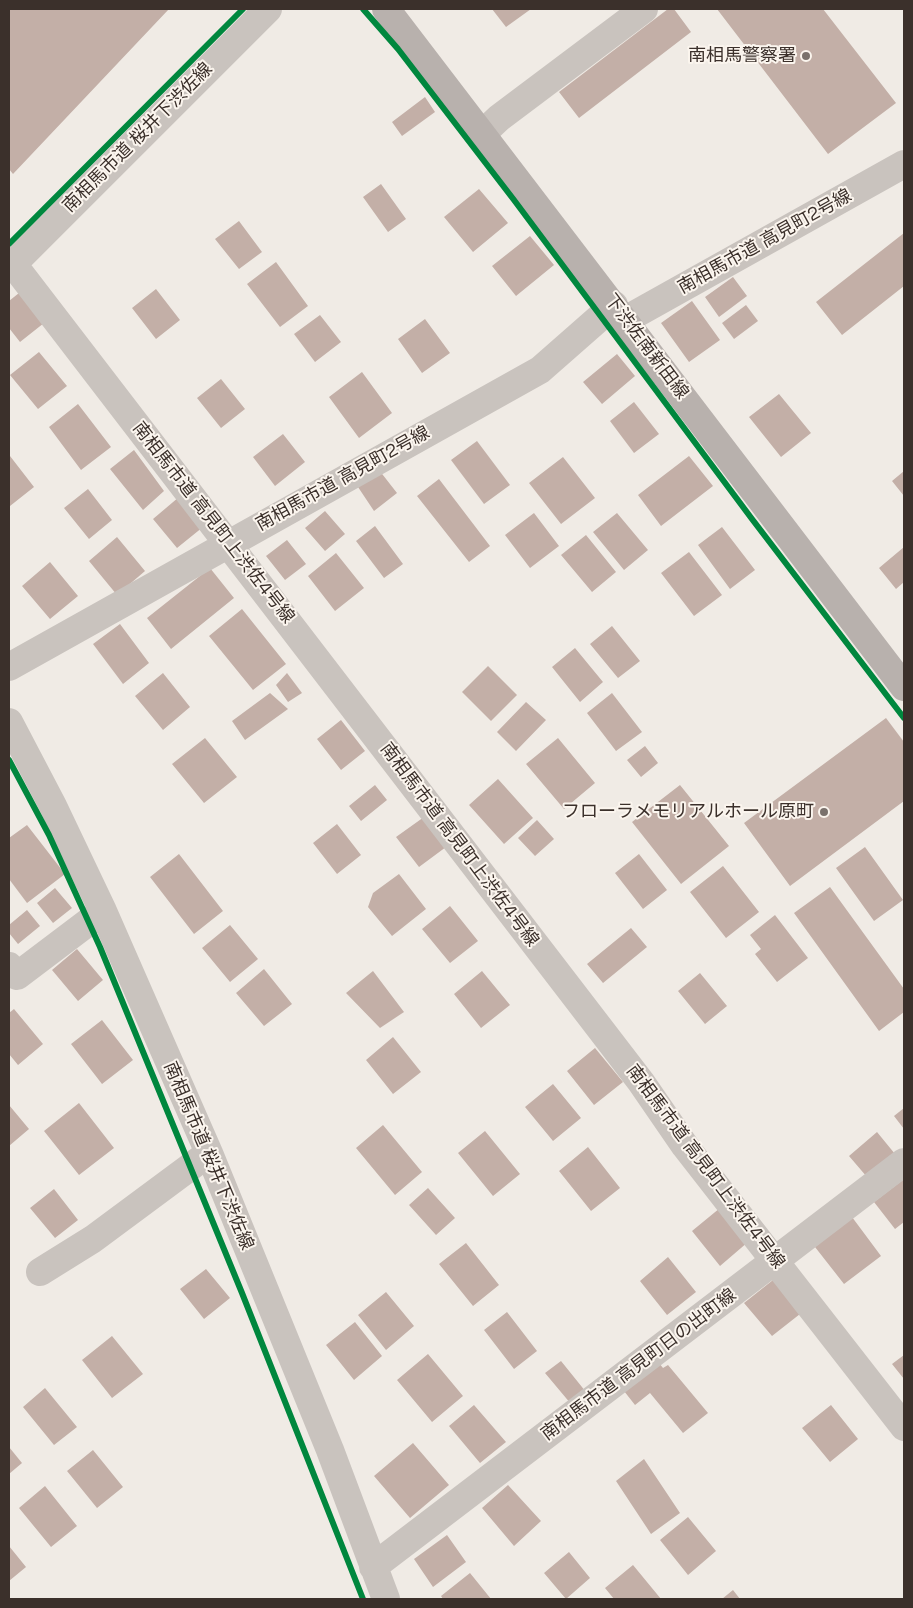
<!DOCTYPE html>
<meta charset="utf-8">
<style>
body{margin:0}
#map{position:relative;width:913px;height:1608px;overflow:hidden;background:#f0ebe5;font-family:"Space Grotesk",sans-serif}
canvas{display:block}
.frame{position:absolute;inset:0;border:10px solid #3b302b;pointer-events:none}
</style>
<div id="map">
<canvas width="913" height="1608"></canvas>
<div class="frame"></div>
</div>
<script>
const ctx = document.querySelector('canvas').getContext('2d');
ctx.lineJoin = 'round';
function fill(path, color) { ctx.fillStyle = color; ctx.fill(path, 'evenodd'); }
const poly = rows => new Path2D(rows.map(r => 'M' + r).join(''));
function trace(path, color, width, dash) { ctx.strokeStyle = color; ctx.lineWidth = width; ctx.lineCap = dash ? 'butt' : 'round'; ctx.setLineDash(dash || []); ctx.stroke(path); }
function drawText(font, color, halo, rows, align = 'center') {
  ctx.font = font + ' "Space Grotesk","Noto Sans JP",sans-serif'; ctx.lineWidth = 4; ctx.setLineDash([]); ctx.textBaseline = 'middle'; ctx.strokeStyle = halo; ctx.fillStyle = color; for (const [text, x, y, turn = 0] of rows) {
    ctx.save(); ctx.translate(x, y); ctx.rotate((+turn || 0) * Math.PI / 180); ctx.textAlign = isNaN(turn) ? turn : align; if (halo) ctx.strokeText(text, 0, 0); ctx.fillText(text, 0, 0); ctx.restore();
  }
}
const building = poly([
 [9,9,169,9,13,174,9,169],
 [492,9,531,9,506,27],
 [668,9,674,9,691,32,579,118,559,92],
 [717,9,823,9,896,103,828,154],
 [425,97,435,112,402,136,392,122],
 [381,184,406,219,388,232,363,197],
 [479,189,508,223,473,252,444,217],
 [239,221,262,252,239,269,215,239],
 [904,233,904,286,842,335,816,302],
 [530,236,554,265,516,296,492,266],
 [276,262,308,306,280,327,247,284],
 [733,277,747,296,719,317,705,297],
 [156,289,180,320,156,339,132,308],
 [19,293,44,323,20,342,9,328,9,301],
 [692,301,720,340,689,362,661,323],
 [746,305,758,321,734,339,722,323],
 [320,315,341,342,315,362,294,334],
 [425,319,450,353,422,373,398,339],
 [39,352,67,386,38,409,10,375],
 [617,354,635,376,602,404,583,382],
 [362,372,392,413,359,438,329,397],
 [221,379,245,409,221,428,197,398],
 [779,394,811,433,781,457,749,417],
 [634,402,659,434,634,453,610,421],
 [78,404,111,447,81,470,49,427],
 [283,434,305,462,275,486,253,457],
 [477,441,510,485,484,504,451,460],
 [134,450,164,491,143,510,110,469],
 [10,456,34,487,10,506,9,505],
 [689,456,713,486,661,526,638,495],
 [563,457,595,498,561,524,529,483],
 [379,470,397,493,374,511,358,487],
 [904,471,904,496,892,481],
 [439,479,490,546,469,562,417,496],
 [88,489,112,520,89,539,64,508],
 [179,497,203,527,177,548,153,519],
 [325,511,345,534,325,551,305,528],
 [534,513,559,546,530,568,505,535],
 [617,513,648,550,624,570,593,532],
 [375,526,403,564,384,578,356,541],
 [722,527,755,570,730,589,698,545],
 [586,535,616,572,592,592,561,555],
 [117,537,145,571,117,595,89,561],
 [287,540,306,564,285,580,266,556],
 [904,547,904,582,896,589,879,568],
 [689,552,722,595,694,616,661,573],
 [336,553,364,588,335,611,308,576],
 [50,562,78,596,50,619,22,586],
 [210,568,234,598,171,649,147,618],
 [242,609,286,664,253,690,209,636],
 [120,624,149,663,123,684,93,644],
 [612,626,640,661,618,678,590,644],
 [575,648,603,682,580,702,552,667],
 [488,666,517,695,491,721,462,692],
 [163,673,190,707,163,730,135,696],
 [287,673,302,693,288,702,276,685],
 [270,693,288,709,245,740,232,721],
 [612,693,642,732,616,751,587,713],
 [526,702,546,720,516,751,497,732],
 [886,718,904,742,904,801,790,886,744,823],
 [341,720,365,751,341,770,317,739],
 [205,738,237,777,204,803,172,764],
 [558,738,595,783,564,809,526,764],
 [645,746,658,763,641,777,627,760],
 [498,779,533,818,504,844,469,805],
 [375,785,387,800,361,821,349,806],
 [680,785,729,846,681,884,632,822],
 [424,817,446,847,419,867,396,837],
 [537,820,554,839,535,856,518,838],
 [337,824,361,855,337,874,313,843],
 [27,825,65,874,27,903,9,879,9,838],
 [865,847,903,900,874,921,836,868],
 [179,854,223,911,194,934,150,877],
 [639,854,667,890,643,909,615,873],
 [723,866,759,912,726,938,690,892],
 [399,874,426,909,392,936,368,907,373,893],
 [830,887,904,989,904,1012,879,1031,794,913],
 [55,888,72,908,53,923,37,903],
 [450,906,478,941,450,963,422,929],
 [27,910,40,926,18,944,9,933,9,925],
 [775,915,808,958,777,982,755,954,761,949,750,935],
 [230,925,258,959,230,982,202,948],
 [631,928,647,947,603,983,587,964],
 [77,949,103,980,78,1001,52,970],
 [264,969,292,1004,264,1026,236,993],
 [373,971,404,1012,380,1028,346,993],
 [482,971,510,1005,481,1028,454,994],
 [700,973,727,1006,705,1024,678,991],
 [14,1009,43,1044,18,1065,9,1054,9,1013],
 [102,1020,133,1060,102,1084,71,1044],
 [393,1037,421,1072,393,1094,366,1060],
 [595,1048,623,1082,594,1105,567,1071],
 [553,1084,581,1118,553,1141,525,1107],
 [79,1103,114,1148,79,1175,44,1131],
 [9,1105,29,1129,9,1146],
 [904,1108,904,1129,894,1116],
 [383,1125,422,1172,395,1195,356,1148],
 [485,1131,520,1174,493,1196,458,1153],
 [877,1132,895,1154,867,1177,849,1156],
 [588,1147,620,1188,591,1211,559,1171],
 [904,1179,904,1222,895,1229,874,1202],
 [428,1188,455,1218,436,1235,409,1205],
 [54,1189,78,1220,55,1238,30,1208],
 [720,1208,748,1242,720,1266,692,1231],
 [852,1217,881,1256,844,1284,815,1247],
 [466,1243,499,1285,473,1306,439,1264],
 [668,1257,696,1292,667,1315,640,1281],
 [206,1269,230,1298,204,1319,180,1289],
 [773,1280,800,1314,772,1336,744,1303],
 [386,1292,414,1326,386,1350,358,1315],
 [507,1312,537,1351,514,1369,484,1330],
 [355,1322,382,1356,354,1380,326,1345],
 [112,1336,143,1374,112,1398,82,1360],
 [428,1354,463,1396,432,1422,397,1380],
 [904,1355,904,1379,892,1364],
 [561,1361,586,1392,571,1404,545,1373],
 [659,1363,663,1368,668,1365,708,1413,683,1433,650,1393,635,1405,624,1391],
 [45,1388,77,1427,54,1445,23,1407],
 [474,1405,506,1442,480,1463,449,1426],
 [831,1405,858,1439,830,1462,802,1428],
 [413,1443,449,1485,410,1518,374,1476],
 [9,1447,22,1463,9,1474],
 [93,1450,123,1487,97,1508,67,1471],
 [644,1459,680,1513,651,1534,616,1481],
 [508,1485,541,1521,514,1546,482,1508],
 [45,1486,77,1526,51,1547,19,1508],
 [688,1517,716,1551,688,1575,660,1540],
 [447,1535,466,1562,433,1587,414,1559],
 [9,1546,26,1567,9,1581],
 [569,1552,590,1578,566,1599,544,1573],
 [633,1565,661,1599,614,1599,605,1588],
 [470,1573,491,1599,443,1599,441,1596],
 [733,1590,740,1599,722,1599]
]);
const minor = poly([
 [482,134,499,118,644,9],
 [13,264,641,1082,685,1146,904,1427],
 [9,268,268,9],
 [625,320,904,164],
 [9,667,540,370,614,305],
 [9,722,53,806,103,911,209,1153,330,1450,386,1599],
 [9,966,17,976,103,911],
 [40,1272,93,1239,209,1153],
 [373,1567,904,1162]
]);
const major = poly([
 [386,9,904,687]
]);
const cycleway = poly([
 [363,9,398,49,514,200,752,519,904,718],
 [9,244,243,9],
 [9,760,49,835,100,947,242,1293,363,1599]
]);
const markers = [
 [806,56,5,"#7a716c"],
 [824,812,5,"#7a716c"]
];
const poiNames = [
 ["南相馬警察署",796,56],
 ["フローラメモリアルホール原町",814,812]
];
const streetNames = [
 ["南相馬市道 桜井下渋佐線",138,138,-45],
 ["南相馬市道 高見町2号線",765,242,-29],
 ["下渋佐南新田線",646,347,53],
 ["南相馬市道 高見町2号線",343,479,-29],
 ["南相馬市道 高見町上渋佐4号線",213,523,52],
 ["南相馬市道 高見町上渋佐4号線",459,845,53],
 ["南相馬市道 桜井下渋佐線",208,1156,67],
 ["南相馬市道 高見町上渋佐4号線",705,1167,53],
 ["南相馬市道 高見町日の出町線",639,1365,-37]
];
fill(building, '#c3afa7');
trace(minor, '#c9c3be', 28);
trace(major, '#b8b1ad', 28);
trace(cycleway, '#00873e', 6);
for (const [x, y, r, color] of markers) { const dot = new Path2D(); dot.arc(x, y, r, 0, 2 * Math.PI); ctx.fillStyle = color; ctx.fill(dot); trace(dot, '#fbf5ee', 2); }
drawText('18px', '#3b302b', '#fbf5ee', poiNames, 'right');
drawText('18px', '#3b302b', '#fbf5ee', streetNames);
</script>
